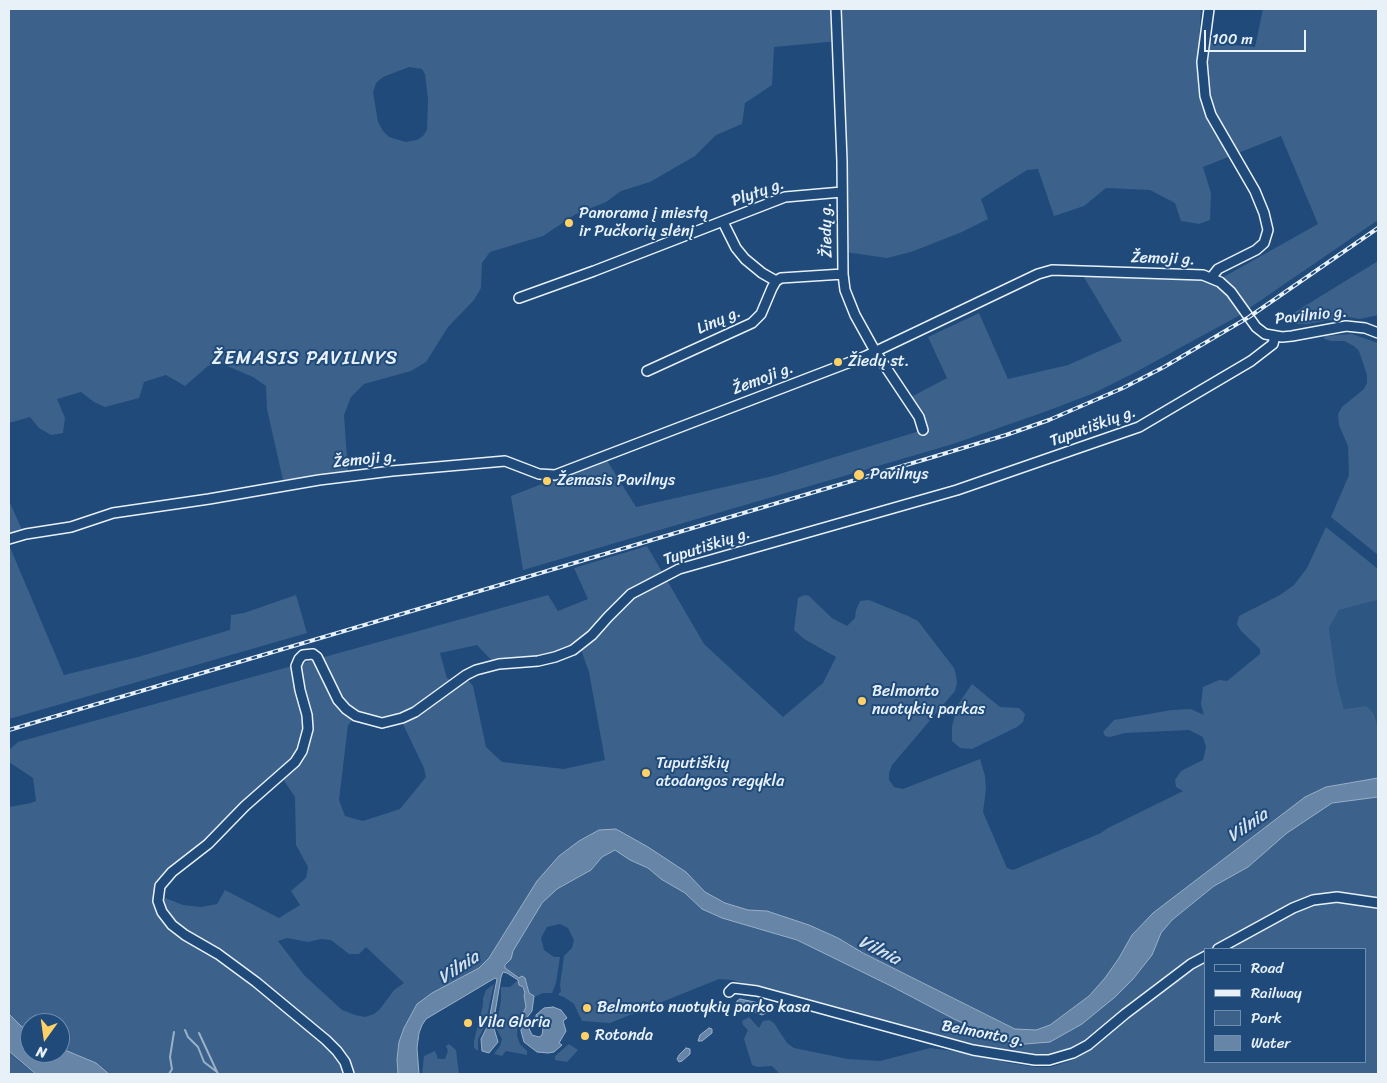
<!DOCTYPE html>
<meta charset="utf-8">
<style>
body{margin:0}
#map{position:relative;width:1387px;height:1083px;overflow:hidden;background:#1f4a7a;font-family:Sriracha,sans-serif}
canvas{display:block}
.frame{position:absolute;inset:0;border:10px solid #e8f1f8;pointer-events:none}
.legend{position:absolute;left:1204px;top:948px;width:162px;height:115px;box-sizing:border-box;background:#1f4a7a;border:1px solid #6f8dac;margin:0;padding:6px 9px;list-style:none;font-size:15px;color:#e8f1f8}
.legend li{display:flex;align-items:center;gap:10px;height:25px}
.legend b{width:25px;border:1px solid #6f8dac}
.north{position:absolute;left:20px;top:1013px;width:50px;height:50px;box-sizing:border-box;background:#1f4a7a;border:1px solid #6f8dac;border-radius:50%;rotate:194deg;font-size:14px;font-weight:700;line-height:20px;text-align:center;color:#e8f1f8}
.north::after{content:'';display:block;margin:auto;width:18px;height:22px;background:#ffd166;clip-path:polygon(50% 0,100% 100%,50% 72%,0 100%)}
.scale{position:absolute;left:1204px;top:30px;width:102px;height:22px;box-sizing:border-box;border:2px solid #e8f1f8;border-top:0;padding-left:6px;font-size:15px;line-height:18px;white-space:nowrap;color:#e8f1f8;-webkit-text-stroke:4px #1f4a7a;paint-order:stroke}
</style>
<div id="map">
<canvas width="1387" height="1083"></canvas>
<div class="frame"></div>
<ul class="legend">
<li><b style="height:6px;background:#1f4a7a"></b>Road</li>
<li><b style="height:6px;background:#e8f1f8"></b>Railway</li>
<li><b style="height:14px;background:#3c628c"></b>Park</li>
<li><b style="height:14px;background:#6685a7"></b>Water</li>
</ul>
<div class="north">N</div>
<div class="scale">100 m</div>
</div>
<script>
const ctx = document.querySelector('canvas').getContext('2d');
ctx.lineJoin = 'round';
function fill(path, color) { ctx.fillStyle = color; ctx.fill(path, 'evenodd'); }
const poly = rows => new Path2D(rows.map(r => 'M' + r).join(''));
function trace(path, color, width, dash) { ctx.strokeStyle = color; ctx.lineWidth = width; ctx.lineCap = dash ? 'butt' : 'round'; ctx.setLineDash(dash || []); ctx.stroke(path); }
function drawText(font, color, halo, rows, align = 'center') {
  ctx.font = font + ' Sriracha,sans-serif'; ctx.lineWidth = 4; ctx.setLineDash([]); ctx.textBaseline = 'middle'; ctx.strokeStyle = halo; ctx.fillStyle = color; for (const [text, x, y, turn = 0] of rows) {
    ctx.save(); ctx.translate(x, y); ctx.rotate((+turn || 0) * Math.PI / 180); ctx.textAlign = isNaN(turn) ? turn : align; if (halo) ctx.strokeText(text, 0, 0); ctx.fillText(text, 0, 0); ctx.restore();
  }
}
const built = poly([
 [1378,600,1378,753,1376,741,1377,725,1357,707,1344,709,1337,684,1329,628,1339,610]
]);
const green = poly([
 [9,9,1201,9,1199,42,1255,47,1263,9,1378,9,1378,220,1248,309,1220,279,1318,224,1281,136,1203,167,1211,193,1210,220,1199,224,1181,221,1175,203,1150,190,1106,188,1084,206,1054,216,1038,169,1027,170,981,199,988,219,962,232,911,252,887,258,845,252,839,41,774,47,772,85,745,103,742,124,716,135,695,156,650,182,621,191,606,202,576,214,543,236,490,252,482,263,481,288,474,300,448,327,426,362,411,371,364,384,351,397,344,415,348,472,283,480,267,409,266,386,253,377,220,363,208,366,185,386,166,375,144,382,139,398,105,407,94,402,81,392,57,399,65,418,63,433,51,435,39,428,30,417,9,423],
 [409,67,422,69,425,74,428,99,427,130,423,136,417,140,406,142,389,137,383,131,378,122,373,92,376,83,383,77],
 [1378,261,1378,315,1360,319,1348,317,1307,324,1296,324,1290,315],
 [1082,274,1206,280,1213,282,1228,295,1242,314,1134,373,1094,393,1047,411,953,444,523,570,511,496,606,459,636,507,773,476,926,429,911,397,947,378,928,337,979,313,1008,379,1068,365,1122,341],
 [1352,334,1378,343,1378,555,1331,517,1349,475,1348,446,1339,425,1338,414,1342,407,1364,389,1367,383,1367,375,1359,351,1354,346,1344,341,1331,341,1324,339,1325,336],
 [9,501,25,536,9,543],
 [1326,527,1378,569,1378,600,1339,610,1329,628,1337,684,1344,709,1366,706,1374,714,1377,725,1378,778,1326,787,1305,797,1153,913,1132,935,1119,958,1105,978,1089,996,1050,1025,1036,1030,1016,1029,863,953,838,938,809,925,767,911,748,910,725,903,705,892,686,872,616,829,599,830,579,841,559,856,537,881,489,958,479,968,432,993,417,1004,404,1028,399,1042,397,1059,398,1074,109,1074,96,1063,60,1048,60,1023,30,1023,30,1031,21,1026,9,1014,9,807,31,803,36,801,33,778,9,762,9,750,18,742,548,595,558,611,588,599,574,568,647,546,704,644,783,717,823,683,836,657,804,639,794,630,798,598,805,595,809,596,832,618,847,626,855,618,856,610,860,601,869,600,908,616,918,621,954,668,956,675,957,683,955,691,892,765,889,773,889,780,894,787,903,789,980,759,985,776,986,789,983,812,1007,868,1013,870,1101,833,1108,828,1183,791,1176,787,1175,780,1181,771,1203,760,1206,747,1203,737,1189,730,1125,733,1110,737,1105,736,1103,732,1114,720,1172,710,1191,709,1204,715,1201,704,1203,687,1219,680,1227,681,1260,654,1260,649,1241,631,1237,624,1239,616,1280,595,1294,585,1307,568],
 [578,641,589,672,605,760,564,769,502,762,486,747,473,686,469,681,456,677,450,680,447,678,440,653,477,645,493,662,545,656,569,648],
 [357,715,393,717,402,722,424,768,426,777,400,809,363,821,345,816,339,800,348,725],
 [280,771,283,779,295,797,296,845,308,867,306,878,291,891,300,905,279,918,225,890,217,904,201,907,183,905,155,894,165,874,175,864,198,849],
 [287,938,308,942,321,939,331,940,349,954,359,954,366,947,404,983,394,990,380,1009,374,1014,365,1017,355,1015,342,1010,304,975,278,941],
 [9,545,64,675,138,657,230,630,231,615,244,613,296,595,307,633,9,719],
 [972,684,1000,707,1019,708,1025,714,1023,722,1017,727,972,749,960,748,952,741,952,727,957,706],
 [1374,797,1378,797,1378,899,1344,894,1280,912,1210,949,1206,949,1206,952,1187,962,1089,1038,1068,1051,1054,1057,1034,1056,929,1035,761,989,732,980,719,979,610,1023,582,1021,574,1004,564,997,558,995,561,991,560,985,564,956,572,948,574,940,568,928,560,924,547,927,541,938,544,950,554,957,560,957,556,983,552,993,543,993,534,997,529,993,526,980,519,978,505,968,513,951,542,903,557,889,591,870,602,857,615,850,630,860,648,868,661,879,685,893,702,909,722,918,797,940,891,986,952,1018,1050,1042,1156,943,1161,933,1172,920,1214,886,1248,867,1287,833,1332,803],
 [1334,901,1378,909,1378,1074,780,1074,772,1066,758,1067,752,1065,744,1039,748,1030,743,1025,742,1021,749,1017,759,1028,763,1021,769,1020,774,1023,787,1043,794,1048,848,1059,880,1061,930,1048,976,1054,1009,1063,1036,1067,1051,1067,1067,1062,1079,1057,1189,970,1206,961,1206,1062,1366,1062,1366,949,1226,949,1257,932,1309,906],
 [518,980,525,993,526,1007,522,1020,518,1020,517,1036,520,1044,527,1051,527,1055,506,1051,502,1056,494,1054,500,1046,502,1039,496,1028,501,1000,501,987,510,987],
 [494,984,485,1026,478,1039,478,1051,474,1048,474,1041,483,1005,483,998,486,990],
 [449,1044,456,1050,459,1074,422,1074,424,1056,435,1051,438,1059,445,1059,448,1051,446,1046],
 [569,1044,578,1050,567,1062,555,1060,555,1056],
 [9,1051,22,1063,36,1074,9,1074]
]);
const water = poly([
 [1378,778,1378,797,1332,803,1287,833,1248,867,1214,886,1172,920,1161,933,1152,955,1133,979,1115,997,1082,1024,1050,1042,1025,1044,999,1040,952,1018,891,986,797,940,722,918,702,909,685,893,661,879,648,868,630,860,615,850,602,857,591,870,557,889,542,903,513,951,511,959,505,965,505,968,519,978,522,976,525,978,529,993,534,996,532,1011,526,1019,523,1019,522,1016,526,1007,524,995,525,993,523,987,519,985,518,980,507,973,503,972,501,977,493,1025,498,1042,489,1053,482,1051,481,1039,488,1025,497,979,495,978,426,1019,422,1025,419,1033,417,1048,419,1074,398,1074,397,1059,399,1042,404,1028,417,1004,432,993,479,968,489,958,537,881,559,856,579,841,599,830,616,829,648,847,686,872,705,892,725,903,748,910,767,911,809,925,838,938,863,953,1015,1029,1036,1030,1050,1025,1089,996,1105,978,1119,958,1132,935,1153,913,1305,797,1326,787,1378,778],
 [740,999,759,1003,764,1006,766,1013,762,1015,748,1009,737,1010,735,1006,737,1001,740,999],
 [553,1007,561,1010,567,1018,563,1021,566,1031,559,1043,562,1045,554,1052,548,1053,537,1052,524,1042,521,1031,522,1023,527,1024,532,1035,539,1037,542,1035,543,1029,536,1022,536,1015,544,1008,553,1007],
 [9,1014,21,1026,30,1031,30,1053,60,1053,60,1048,96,1063,109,1074,36,1074,9,1051,9,1014],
 [709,1028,712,1029,712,1033,702,1041,698,1041,700,1035,709,1028],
 [686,1048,690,1049,690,1054,682,1061,679,1062,677,1059,679,1055,686,1048]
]);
const stream = poly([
 [185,1030,188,1037,198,1047,204,1062,217,1072],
 [199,1033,218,1074],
 [169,1074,172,1069,170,1057,174,1032]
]);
const street = poly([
 [836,9,842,161,843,274,845,290,855,315,875,351,919,417,923,430],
 [1209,9,1202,62,1205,96,1211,115,1255,191,1264,213,1268,230,1264,243,1256,250,1218,269,1211,278],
 [723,222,736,248,745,259,762,273,776,281],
 [519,298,594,271,785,197,842,192],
 [647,371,752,323,761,314,772,288,776,281,781,278,843,274],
 [9,539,26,534,71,527,113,513,209,499,319,480,392,471,505,461,539,474,555,475,866,356,1038,274,1052,270,1203,275,1220,282,1231,292,1256,327,1265,334,1282,337,1292,336,1346,326,1365,328,1378,333],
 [1218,949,1293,908,1313,900,1337,897,1378,903],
 [729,992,733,988,757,991,973,1050,1035,1060,1049,1060,1073,1053,1088,1045,1125,1014,1191,964,1206,956],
 [349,1074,345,1062,337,1051,326,1040,256,982,218,954,185,935,172,925,162,912,158,901,160,886,172,872,208,844,245,806,295,762,302,751,308,729,307,715,300,690,296,666,299,659,303,655,313,654,317,657,338,700,346,709,356,716,382,723,402,718,415,712,466,675,476,670,499,664,538,661,555,657,573,650,592,635,608,617,631,594,679,569,957,490,1139,427,1251,361,1273,344,1275,336]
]);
const rail = poly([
 [9,730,933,457,1006,435,1049,420,1123,388,1164,367,1249,317,1378,228]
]);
const markers = [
 [569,223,5,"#ffd166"],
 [838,362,5,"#ffd166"],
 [859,475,6,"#ffd166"],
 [547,481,5,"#ffd166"],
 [862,701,5,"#ffd166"],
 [646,773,5,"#ffd166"],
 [587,1008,5,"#ffd166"],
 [468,1023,5,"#ffd166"],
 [585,1036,5,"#ffd166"]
];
const streetNames = [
 ["Plytų g.",758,193,-20],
 ["Žiedų g.",827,230,-91],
 ["Žemoji g.",1163,259,2],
 ["Pavilnio g.",1311,316,-6],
 ["Linų g.",719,321,-24],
 ["Žemoji g.",763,379,-21],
 ["Tuputiškių g.",1093,427,-20],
 ["Žemoji g.",365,460,-6],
 ["Tuputiškių g.",707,547,-18],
 ["Belmonto g.",983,1034,11]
];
const poiNames = [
 ["Panorama į miestą",579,214],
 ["ir Pučkorių slėnį",579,232],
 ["Žiedų st.",848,362],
 ["Pavilnys",870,475],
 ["Žemasis Pavilnys",557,481],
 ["Belmonto",872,692],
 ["nuotykių parkas",872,710],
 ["Tuputiškių",656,764],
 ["atodangos regykla",656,782],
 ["Belmonto nuotykių parko kasa",597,1008],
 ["Vila Gloria",478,1023],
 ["Rotonda",595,1036]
];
const waterNames = [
 ["Vilnia",1248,826,-35],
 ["Vilnia",879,951,27],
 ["Vilnia",459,968,-33]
];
const quarterNames = [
 ["ŽEMASIS PAVILNYS",305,359]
];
fill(built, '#2e5683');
fill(green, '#3c628c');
fill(water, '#6685a7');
trace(water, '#9ab0c7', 1);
trace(stream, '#9ab0c7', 2);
trace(street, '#e8f1f8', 12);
trace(street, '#1f4a7a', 9);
trace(rail, '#e8f1f8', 4);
trace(rail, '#1f4a7a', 2, [5.5]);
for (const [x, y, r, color] of markers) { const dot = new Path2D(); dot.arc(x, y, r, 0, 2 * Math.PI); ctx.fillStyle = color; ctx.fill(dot); trace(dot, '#1f4a7a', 2); }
drawText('16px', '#e8f1f8', '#1f4a7a', streetNames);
drawText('16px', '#e8f1f8', '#1f4a7a', poiNames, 'left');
drawText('italic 18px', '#d4e1ec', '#1f4a7a', waterNames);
ctx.letterSpacing = '1px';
drawText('19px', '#e8f1f8', '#1f4a7a', quarterNames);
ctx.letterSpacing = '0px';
</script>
